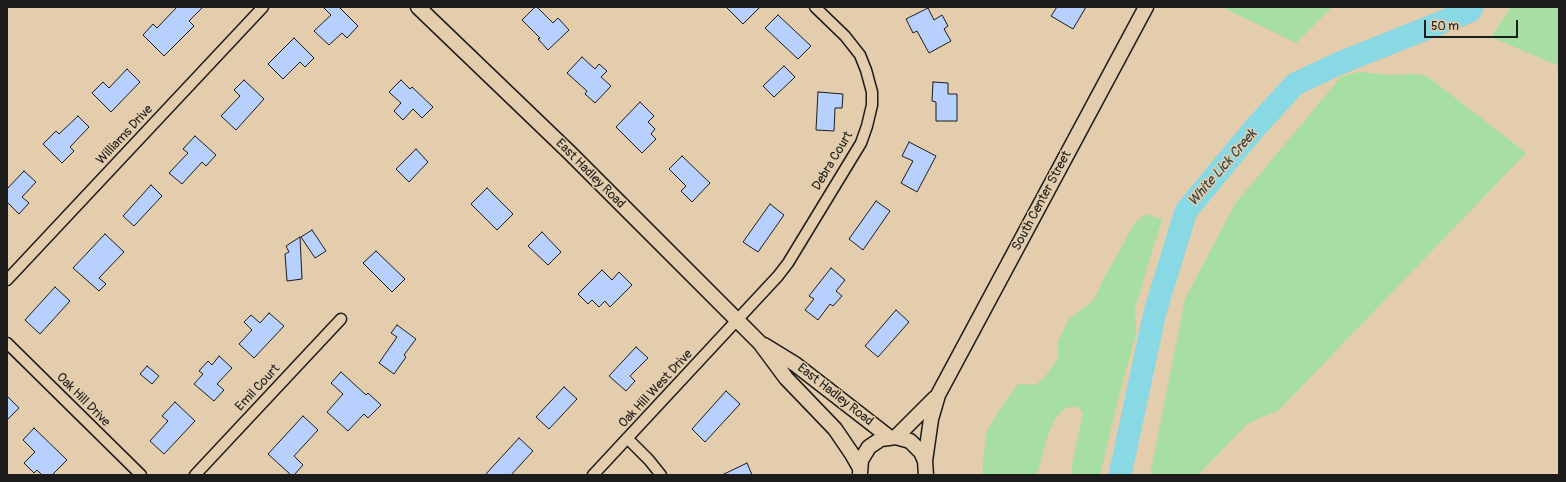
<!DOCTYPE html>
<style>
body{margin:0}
#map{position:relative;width:1566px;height:482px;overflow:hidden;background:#e3cdac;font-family:Pangolin,sans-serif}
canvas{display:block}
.frame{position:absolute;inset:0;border:8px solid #1c1c1c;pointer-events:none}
.scale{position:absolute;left:1424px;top:20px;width:94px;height:18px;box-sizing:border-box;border:2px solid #1c1c1c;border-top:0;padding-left:5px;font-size:12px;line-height:14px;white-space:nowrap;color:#1c1c1c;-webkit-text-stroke:3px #e3cdac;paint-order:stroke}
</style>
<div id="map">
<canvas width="1566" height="482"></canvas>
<div class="frame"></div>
<div class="scale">50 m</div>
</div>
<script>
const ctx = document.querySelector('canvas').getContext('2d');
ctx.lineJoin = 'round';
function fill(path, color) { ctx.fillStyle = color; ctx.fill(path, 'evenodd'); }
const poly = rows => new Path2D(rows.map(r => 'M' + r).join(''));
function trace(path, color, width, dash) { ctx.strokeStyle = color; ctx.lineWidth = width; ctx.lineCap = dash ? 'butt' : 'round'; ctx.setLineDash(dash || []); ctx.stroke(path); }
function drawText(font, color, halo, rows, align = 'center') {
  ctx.font = font + ' Pangolin,sans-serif'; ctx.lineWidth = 3; ctx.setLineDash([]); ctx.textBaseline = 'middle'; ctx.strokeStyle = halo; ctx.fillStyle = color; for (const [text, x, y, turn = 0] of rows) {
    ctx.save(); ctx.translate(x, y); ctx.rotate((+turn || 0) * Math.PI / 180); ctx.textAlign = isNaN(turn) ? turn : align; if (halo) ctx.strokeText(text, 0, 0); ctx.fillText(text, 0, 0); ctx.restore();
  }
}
const green = poly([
 [1222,7,1332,7,1296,43],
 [1511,7,1559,7,1559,66,1491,37],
 [1358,72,1389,75,1417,74,1428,77,1526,153,1279,410,1247,424,1198,475,1150,475,1185,299,1235,204,1341,77],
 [1145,214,1162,219,1135,308,1136,334,1120,392,1100,475,1072,475,1072,464,1083,412,1076,406,1065,408,1056,417,1048,435,1037,475,982,475,986,433,998,412,1018,384,1036,385,1047,374,1058,358,1058,342,1068,320,1094,300,1105,276,1135,223]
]);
const river = poly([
 [1120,475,1155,312,1186,211,1254,129,1295,84,1340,63,1470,11,1472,7]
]);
const building = poly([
 [177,7,203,7,189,21,194,26,164,56,143,35,153,24,157,28,177,7],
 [323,7,339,7,358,26,347,38,342,33,329,45,314,31,331,15,323,7],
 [535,7,537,7,553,23,558,18,569,30,548,50,538,39,540,38,522,20,535,7],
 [726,7,760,7,743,24,726,7],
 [1057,7,1086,7,1073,29,1051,16,1057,7],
 [928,8,934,20,942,15,948,26,944,29,951,41,929,53,917,31,913,33,906,19,928,8],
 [778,15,811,46,798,59,765,28,778,15],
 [294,38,314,58,305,67,300,62,283,79,268,64,294,38],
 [582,57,595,69,599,64,607,71,601,77,611,86,595,103,585,94,587,91,567,73,582,57],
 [784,66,795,77,774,97,763,86,784,66],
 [127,69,140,82,111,112,92,93,103,82,109,88,127,69],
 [244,80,264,99,236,130,221,116,240,96,234,90,244,80],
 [401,80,410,89,412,87,433,107,422,118,413,109,403,120,394,111,401,103,389,92,401,80],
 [933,82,948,83,948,94,957,94,957,121,936,121,936,102,932,101,933,82],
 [818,92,843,94,842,108,835,108,834,131,816,130,818,92],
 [640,102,654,116,648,122,655,129,651,134,656,139,642,153,616,127,640,102],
 [78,116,89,127,70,147,74,151,62,163,43,144,56,131,59,134,78,116],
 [195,136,216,155,206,166,202,162,182,184,169,173,188,153,183,149,195,136],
 [909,142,936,156,917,192,901,183,913,161,902,156,909,142],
 [416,149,428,162,409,182,396,169,416,149],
 [682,156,710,183,692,202,681,191,686,186,669,169,682,156],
 [24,171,36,182,22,197,29,203,19,214,7,202,7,189,24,171],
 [151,185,162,196,134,226,123,216,151,185],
 [487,188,513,214,497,230,471,204,487,188],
 [876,201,890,211,863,250,849,239,876,201],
 [770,204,784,215,758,252,743,242,770,204],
 [312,230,326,251,315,258,301,237,312,230],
 [542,232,561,252,548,265,528,246,542,232],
 [105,234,124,252,99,278,106,284,99,291,73,268,105,234],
 [300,237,302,279,287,281,285,254,289,252,286,246,300,237],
 [376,251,405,279,392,292,363,263,376,251],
 [831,268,845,280,836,291,842,296,833,306,830,304,818,320,805,310,814,299,809,296,831,268],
 [602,270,612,280,619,272,632,285,610,307,605,301,599,307,592,300,588,304,578,294,602,270],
 [55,287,70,301,40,334,25,320,55,287],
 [896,310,909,322,878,357,865,346,896,310],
 [269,313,284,326,254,358,239,344,252,330,244,322,251,315,260,323,269,313],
 [397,325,416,339,404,355,406,357,394,374,379,363,397,337,391,333,397,325],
 [636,347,648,358,630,376,635,381,626,391,609,376,636,347],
 [219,356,232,368,217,384,224,390,214,401,194,384,203,374,199,371,208,361,212,365,219,356],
 [147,366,159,376,152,384,140,374,147,366],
 [341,372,366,395,368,393,381,405,368,418,364,414,348,431,327,412,343,394,331,383,341,372],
 [564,387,577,399,549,429,536,417,564,387],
 [726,391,740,404,705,442,692,429,726,391],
 [7,396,19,408,7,420,7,396],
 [175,402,195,421,164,454,150,441,168,421,162,416,175,402],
 [303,416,318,430,294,456,303,465,294,475,291,475,268,454,303,416],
 [34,428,67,460,52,475,42,475,37,470,34,473,24,463,35,452,23,440,34,428],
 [519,438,533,451,511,475,485,475,519,438],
 [747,463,752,475,722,475,747,463]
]);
const street = poly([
 [7,280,263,7],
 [7,343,141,475],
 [627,438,649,460,661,475],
 [195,475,341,319],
 [593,475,778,276,788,263,861,143,867,126,872,105,872,92,866,70,860,55,845,36,815,7]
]);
const secondary = poly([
 [418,7,569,152,760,343,786,378,835,429,852,454,860,468],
 [764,345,795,364,889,437],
 [896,437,935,398],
 [925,461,931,419,938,395,1146,7],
 [860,473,861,460,869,447,881,439,896,437,910,441,921,452,925,461,926,475]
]);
const streetNames = [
 ["Williams Drive",125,135,-47],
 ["Debra Court",833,161,-59],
 ["East Hadley Road",590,174,45],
 ["South Center Street",1042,201,-62],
 ["Emil Court",258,388,-47],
 ["Oak Hill West Drive",656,389,-47],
 ["East Hadley Road",835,395,38],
 ["Oak Hill Drive",83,400,45]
];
const waterNames = [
 ["White Lick Creek",1223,168,-49]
];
fill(green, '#a7dea2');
trace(river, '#89d9e4', 23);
fill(building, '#b7d0fe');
trace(building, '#1c1c1c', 1);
trace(street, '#1c1c1c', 13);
trace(secondary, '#1c1c1c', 17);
trace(street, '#e3cdac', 10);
trace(secondary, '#e3cdac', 14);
drawText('13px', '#1c1c1c', '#e3cdac', streetNames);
drawText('italic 14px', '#324244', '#e3cdac', waterNames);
</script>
